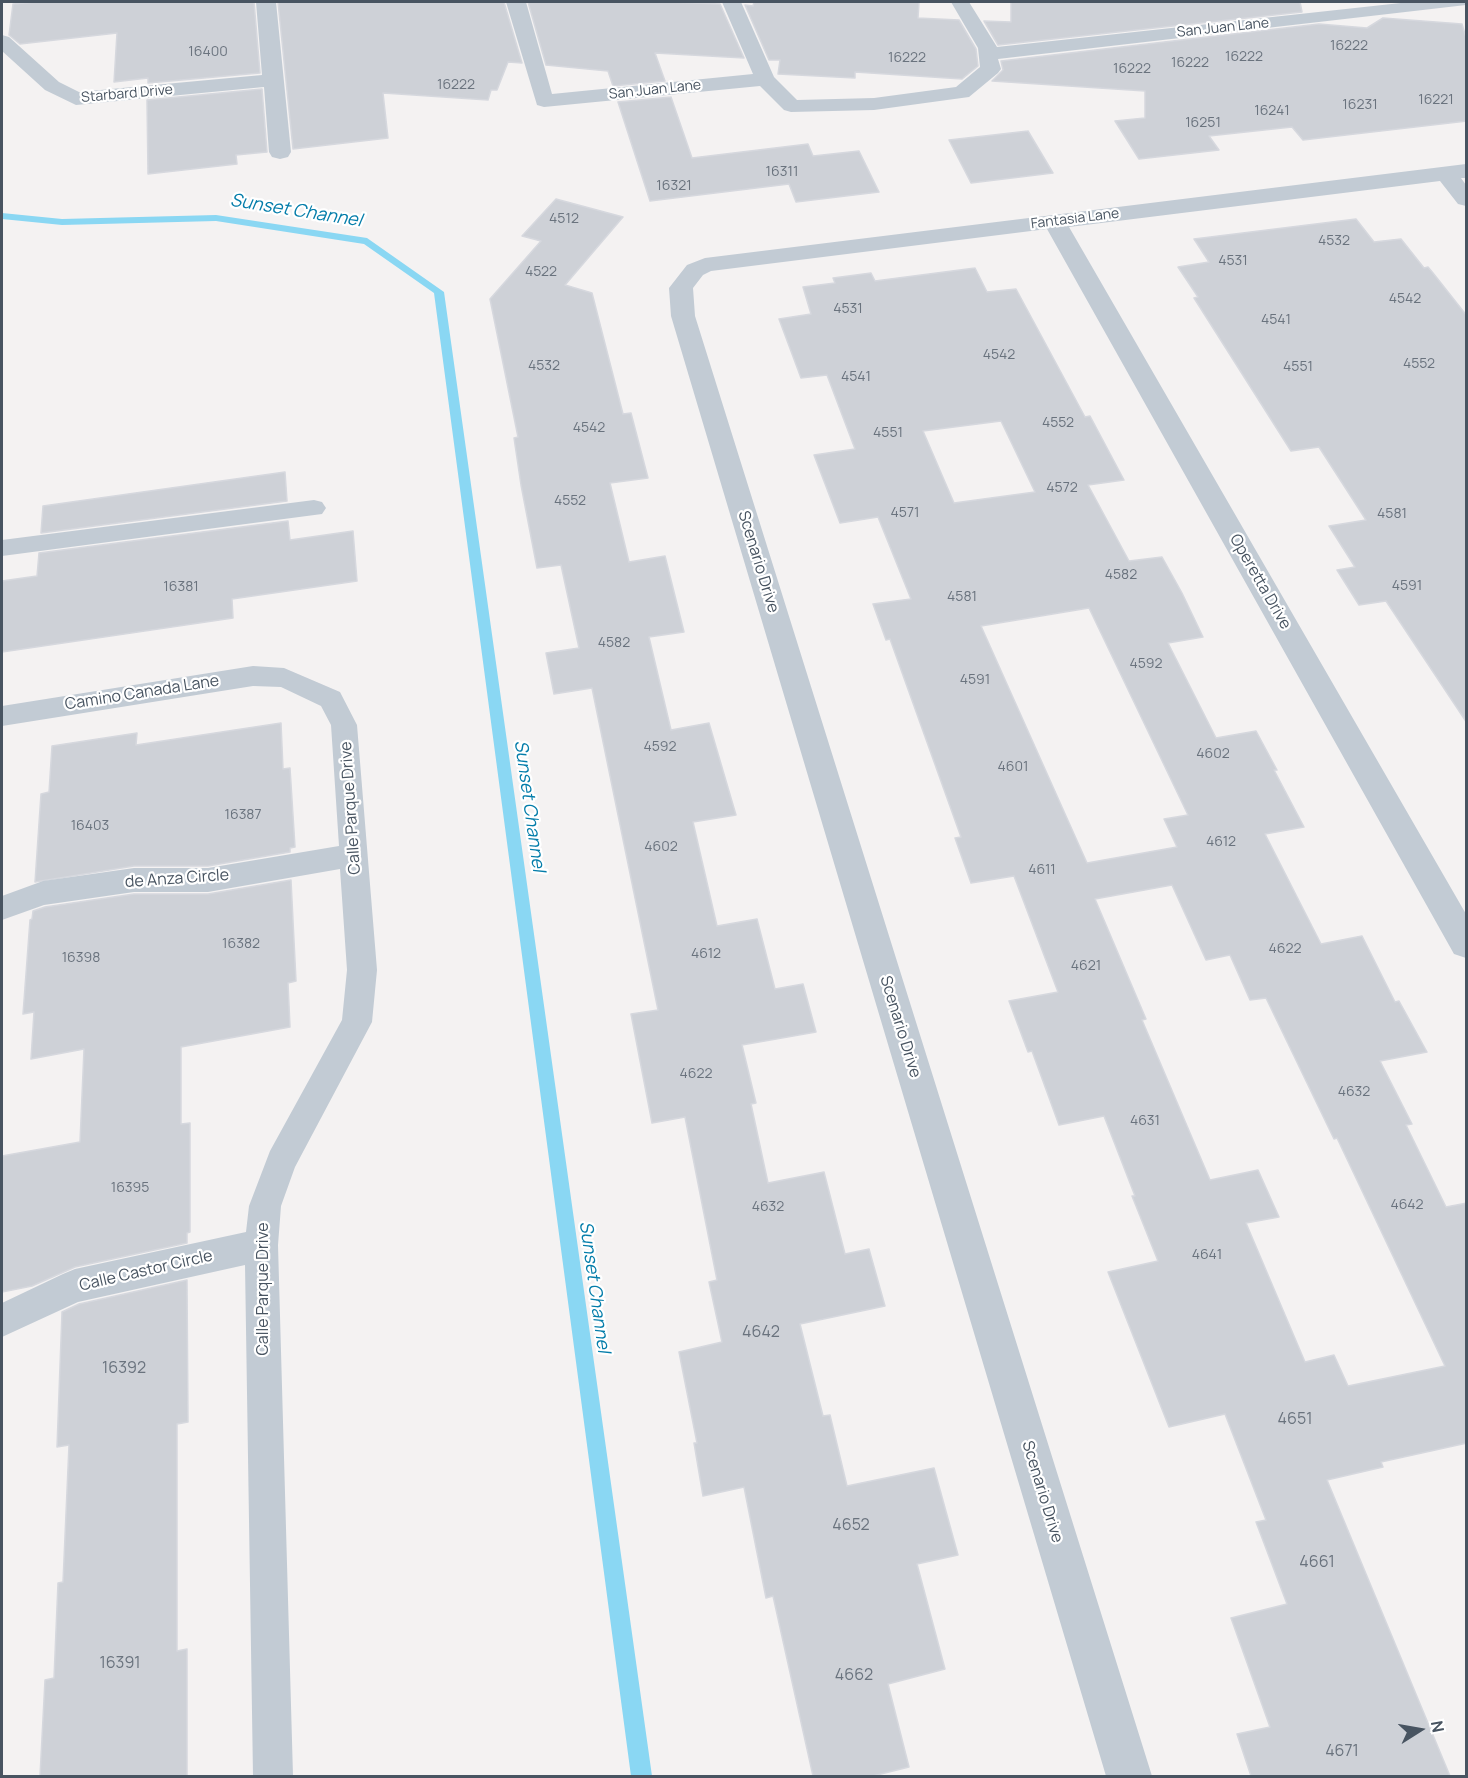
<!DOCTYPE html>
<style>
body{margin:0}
#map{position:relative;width:1468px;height:1778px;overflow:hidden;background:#f4f2f2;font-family:Manrope,sans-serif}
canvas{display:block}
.frame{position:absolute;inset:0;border:3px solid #485461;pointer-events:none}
.north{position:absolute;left:1390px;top:1700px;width:60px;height:60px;-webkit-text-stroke:4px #fff;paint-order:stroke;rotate:79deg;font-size:16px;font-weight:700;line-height:24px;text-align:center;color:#485461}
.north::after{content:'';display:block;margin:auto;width:21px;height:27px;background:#485461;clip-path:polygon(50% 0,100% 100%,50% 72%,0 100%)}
</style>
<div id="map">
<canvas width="1468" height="1778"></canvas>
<div class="frame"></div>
<div class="north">N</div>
</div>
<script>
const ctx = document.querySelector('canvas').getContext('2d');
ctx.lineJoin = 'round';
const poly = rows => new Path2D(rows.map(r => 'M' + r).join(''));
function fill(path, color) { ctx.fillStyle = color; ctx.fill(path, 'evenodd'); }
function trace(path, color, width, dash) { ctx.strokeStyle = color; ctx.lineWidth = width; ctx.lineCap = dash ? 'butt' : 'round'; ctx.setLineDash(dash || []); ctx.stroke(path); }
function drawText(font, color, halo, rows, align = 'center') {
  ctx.font = font + ' Manrope,sans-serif'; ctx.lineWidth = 4.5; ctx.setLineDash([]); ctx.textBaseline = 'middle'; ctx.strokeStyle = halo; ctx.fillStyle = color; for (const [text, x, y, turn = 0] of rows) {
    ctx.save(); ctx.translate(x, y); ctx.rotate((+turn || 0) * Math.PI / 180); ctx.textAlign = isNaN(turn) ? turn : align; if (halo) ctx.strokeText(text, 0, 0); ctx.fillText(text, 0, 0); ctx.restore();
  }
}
const stream = poly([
 [2,213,62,219,216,215,367,238,444,292,652,1776,631,1776,434,293,364,244,216,221,62,225,2,219,2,213]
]);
const building = poly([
 [36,2,254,2,260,73,148,83,148,78,114,82,117,33,20,44,9,35,13,4,36,2],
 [278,2,504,2,522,63,508,62,497,90,491,90,488,100,383,93,388,138,293,149,278,2],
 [528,2,669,2,720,4,744,58,655,53,665,81,613,86,608,71,546,65,528,2],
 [754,2,919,2,918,18,959,20,976,49,978,66,962,79,855,72,855,78,778,74,780,60,769,60,745,5,753,6,754,2],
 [1011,2,1300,2,1302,12,998,45,984,21,1011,22,1011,2],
 [1383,18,1462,24,1467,41,1467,121,1303,140,1292,127,1209,136,1219,150,1139,159,1115,121,1145,118,1145,91,992,81,1003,70,1001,61,1319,24,1367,28,1383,18],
 [262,89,267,152,236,155,237,164,148,174,147,100,262,89],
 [671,97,692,158,808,144,813,156,859,151,879,192,796,202,789,184,650,201,618,102,671,97],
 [1028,131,1053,173,971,183,949,140,1028,131],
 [556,199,623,217,565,285,592,293,623,414,631,413,648,478,610,483,629,562,665,556,684,632,649,637,671,730,709,723,736,815,693,822,717,926,757,919,775,989,803,984,816,1032,742,1045,756,1103,751,1104,768,1183,824,1172,845,1254,869,1249,885,1306,800,1324,823,1416,830,1415,847,1486,934,1468,958,1555,917,1564,945,1669,888,1684,909,1767,873,1776,813,1776,773,1596,766,1598,744,1487,703,1496,694,1443,697,1443,679,1352,722,1342,709,1282,717,1280,685,1117,652,1123,631,1014,658,1010,592,688,554,694,546,653,579,648,561,565,537,568,521,485,514,438,518,437,490,299,541,241,522,236,556,199],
 [1356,219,1374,242,1401,239,1424,268,1428,267,1433,273,1467,316,1467,723,1386,601,1359,605,1337,570,1355,567,1329,526,1366,520,1319,447,1291,451,1194,298,1198,297,1178,267,1209,262,1194,239,1356,219],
 [975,268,987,292,1016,289,1085,417,1090,416,1124,480,1088,485,1129,561,1162,557,1182,593,1203,637,1168,643,1216,738,1256,731,1277,770,1274,770,1304,827,1265,834,1321,944,1362,936,1395,1002,1399,1001,1427,1052,1380,1061,1412,1124,1406,1125,1446,1207,1467,1203,1467,1443,1381,1462,1383,1467,1327,1480,1450,1776,1251,1776,1237,1734,1270,1727,1231,1618,1287,1604,1256,1522,1266,1520,1225,1414,1169,1427,1108,1272,1158,1261,1132,1196,1135,1196,1104,1116,1059,1125,1032,1051,1028,1052,1009,1001,1058,992,1014,876,971,883,955,838,961,837,890,639,886,640,873,604,911,599,878,517,840,523,814,455,855,449,827,375,801,378,779,319,811,314,803,287,835,283,833,278,871,273,875,281,975,268],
 [1001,421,1035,492,954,503,923,431,1001,421],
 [1089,608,1188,815,1164,819,1177,847,1087,863,981,626,1089,608],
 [1172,885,1206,960,1230,955,1250,1000,1266,998,1334,1139,1337,1138,1445,1366,1348,1386,1334,1355,1305,1362,1246,1223,1279,1217,1258,1170,1210,1180,1142,1020,1146,1019,1095,899,1172,885],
 [285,472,287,501,41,533,43,506,285,472],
 [288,521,290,540,353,531,357,581,232,599,233,618,2,652,2,581,37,576,39,553,288,521],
 [281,723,283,769,290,768,295,847,290,848,290,852,208,866,134,866,35,882,41,794,49,792,52,746,137,733,136,745,281,723],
 [291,880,296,981,288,983,290,1027,181,1047,181,1124,190,1123,190,1232,187,1233,187,1243,75,1267,32,1286,2,1292,2,1156,80,1142,84,1049,31,1059,34,1012,23,1014,30,920,32,919,33,911,45,907,134,894,208,894,291,880],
 [187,1280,188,1422,177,1424,177,1651,187,1649,187,1776,40,1776,45,1680,54,1678,58,1583,63,1582,69,1445,57,1447,62,1312,79,1304,187,1280]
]);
const lane = poly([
 [314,500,322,502,326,508,322,514,2,556,2,540,314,500],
 [253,666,284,668,340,692,357,725,377,970,372,1022,295,1167,281,1206,278,1245,293,1776,253,1776,245,1265,78,1302,2,1337,2,1303,63,1274,75,1269,246,1232,249,1206,270,1151,342,1020,347,970,340,869,208,892,134,892,44,905,2,920,2,896,43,881,134,868,208,868,339,846,331,725,321,706,281,687,253,686,2,726,2,706,253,666]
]);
const street = poly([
 [256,2,276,2,291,152,288,157,280,159,272,157,269,152,264,87,76,105,45,90,2,51,2,35,9,37,59,82,79,92,262,75,256,2],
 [506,2,526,2,552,94,753,74,722,2,741,2,774,77,797,100,874,98,956,87,980,67,978,48,951,2,969,2,997,47,1410,2,1466,2,1466,5,998,59,1001,69,998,73,969,97,874,110,791,112,784,110,760,86,544,107,537,105,506,2],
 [1466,164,1466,178,1461,178,1466,185,1466,206,1458,204,1440,181,1069,227,1466,914,1466,958,1454,954,1047,229,711,271,703,275,693,288,695,316,1152,1776,1106,1776,671,316,669,288,687,265,705,258,1466,164]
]);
const farStreetnames = [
 ["San Juan Lane",1223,28,-6],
 ["San Juan Lane",655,90,-6],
 ["Starbard Drive",127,94,-5],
 ["Fantasia Lane",1075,219,-7]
];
const numberNames = [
 ["16222",1349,46],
 ["16400",208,52],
 ["16222",1244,57],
 ["16222",907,58],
 ["16222",1190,63],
 ["16222",1132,69],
 ["16222",456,85],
 ["16221",1436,100],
 ["16231",1360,105],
 ["16241",1272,111],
 ["16251",1203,123],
 ["16311",782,172],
 ["16321",674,186],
 ["4512",564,219],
 ["4532",1334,241],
 ["4531",1233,261],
 ["4522",541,272],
 ["4542",1405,299],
 ["4531",848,309],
 ["4541",1276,320],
 ["4542",999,355],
 ["4552",1419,364],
 ["4532",544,366],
 ["4551",1298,367],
 ["4541",856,377],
 ["4552",1058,423],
 ["4542",589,428],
 ["4551",888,433],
 ["4572",1062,488],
 ["4552",570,501],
 ["4571",905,513],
 ["4581",1392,514],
 ["4582",1121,575],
 ["4591",1407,586],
 ["16381",181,587],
 ["4581",962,597],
 ["4582",614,643],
 ["4592",1146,664],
 ["4591",975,680],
 ["4592",660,747],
 ["4602",1213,754],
 ["4601",1013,767],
 ["16387",243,815],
 ["16403",90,826],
 ["4612",1221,842],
 ["4602",661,847],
 ["4611",1042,870],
 ["16382",241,944],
 ["4622",1285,949],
 ["4612",706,954],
 ["16398",81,958],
 ["4621",1086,966],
 ["4622",696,1074],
 ["4632",1354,1092],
 ["4631",1145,1121],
 ["16395",130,1188],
 ["4642",1407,1205],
 ["4632",768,1207],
 ["4641",1207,1255]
];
const streetNames = [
 ["Scenario Drive",758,562,73],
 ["Operetta Drive",1260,582,60],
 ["Camino Canada Lane",142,693,-9],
 ["Calle Parque Drive",351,808,-94],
 ["de Anza Circle",177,879,-4],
 ["Scenario Drive",900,1027,73],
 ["Calle Castor Circle",146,1271,-13],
 ["Calle Parque Drive",264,1289,-90],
 ["Scenario Drive",1042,1492,73]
];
const nearNumbernames = [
 ["4642",761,1333],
 ["16392",124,1369],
 ["4651",1295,1420],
 ["4652",851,1526],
 ["4661",1317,1563],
 ["16391",120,1664],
 ["4662",854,1676],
 ["4671",1342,1752]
];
const waterNames = [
 ["Sunset Channel",296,211,9],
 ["Sunset Channel",529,806,82],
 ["Sunset Channel",594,1287,82]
];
fill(stream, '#8ad7f3');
fill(building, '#ced1d7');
trace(building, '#d6d8de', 1.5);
fill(lane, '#c2cbd4');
fill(street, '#c2cbd4');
drawText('14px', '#485461', '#fff', farStreetnames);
drawText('14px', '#6a737e', null, numberNames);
drawText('16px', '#485461', '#fff', streetNames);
drawText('16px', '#6a737e', null, nearNumbernames);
drawText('italic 18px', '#047daa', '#fff', waterNames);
</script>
